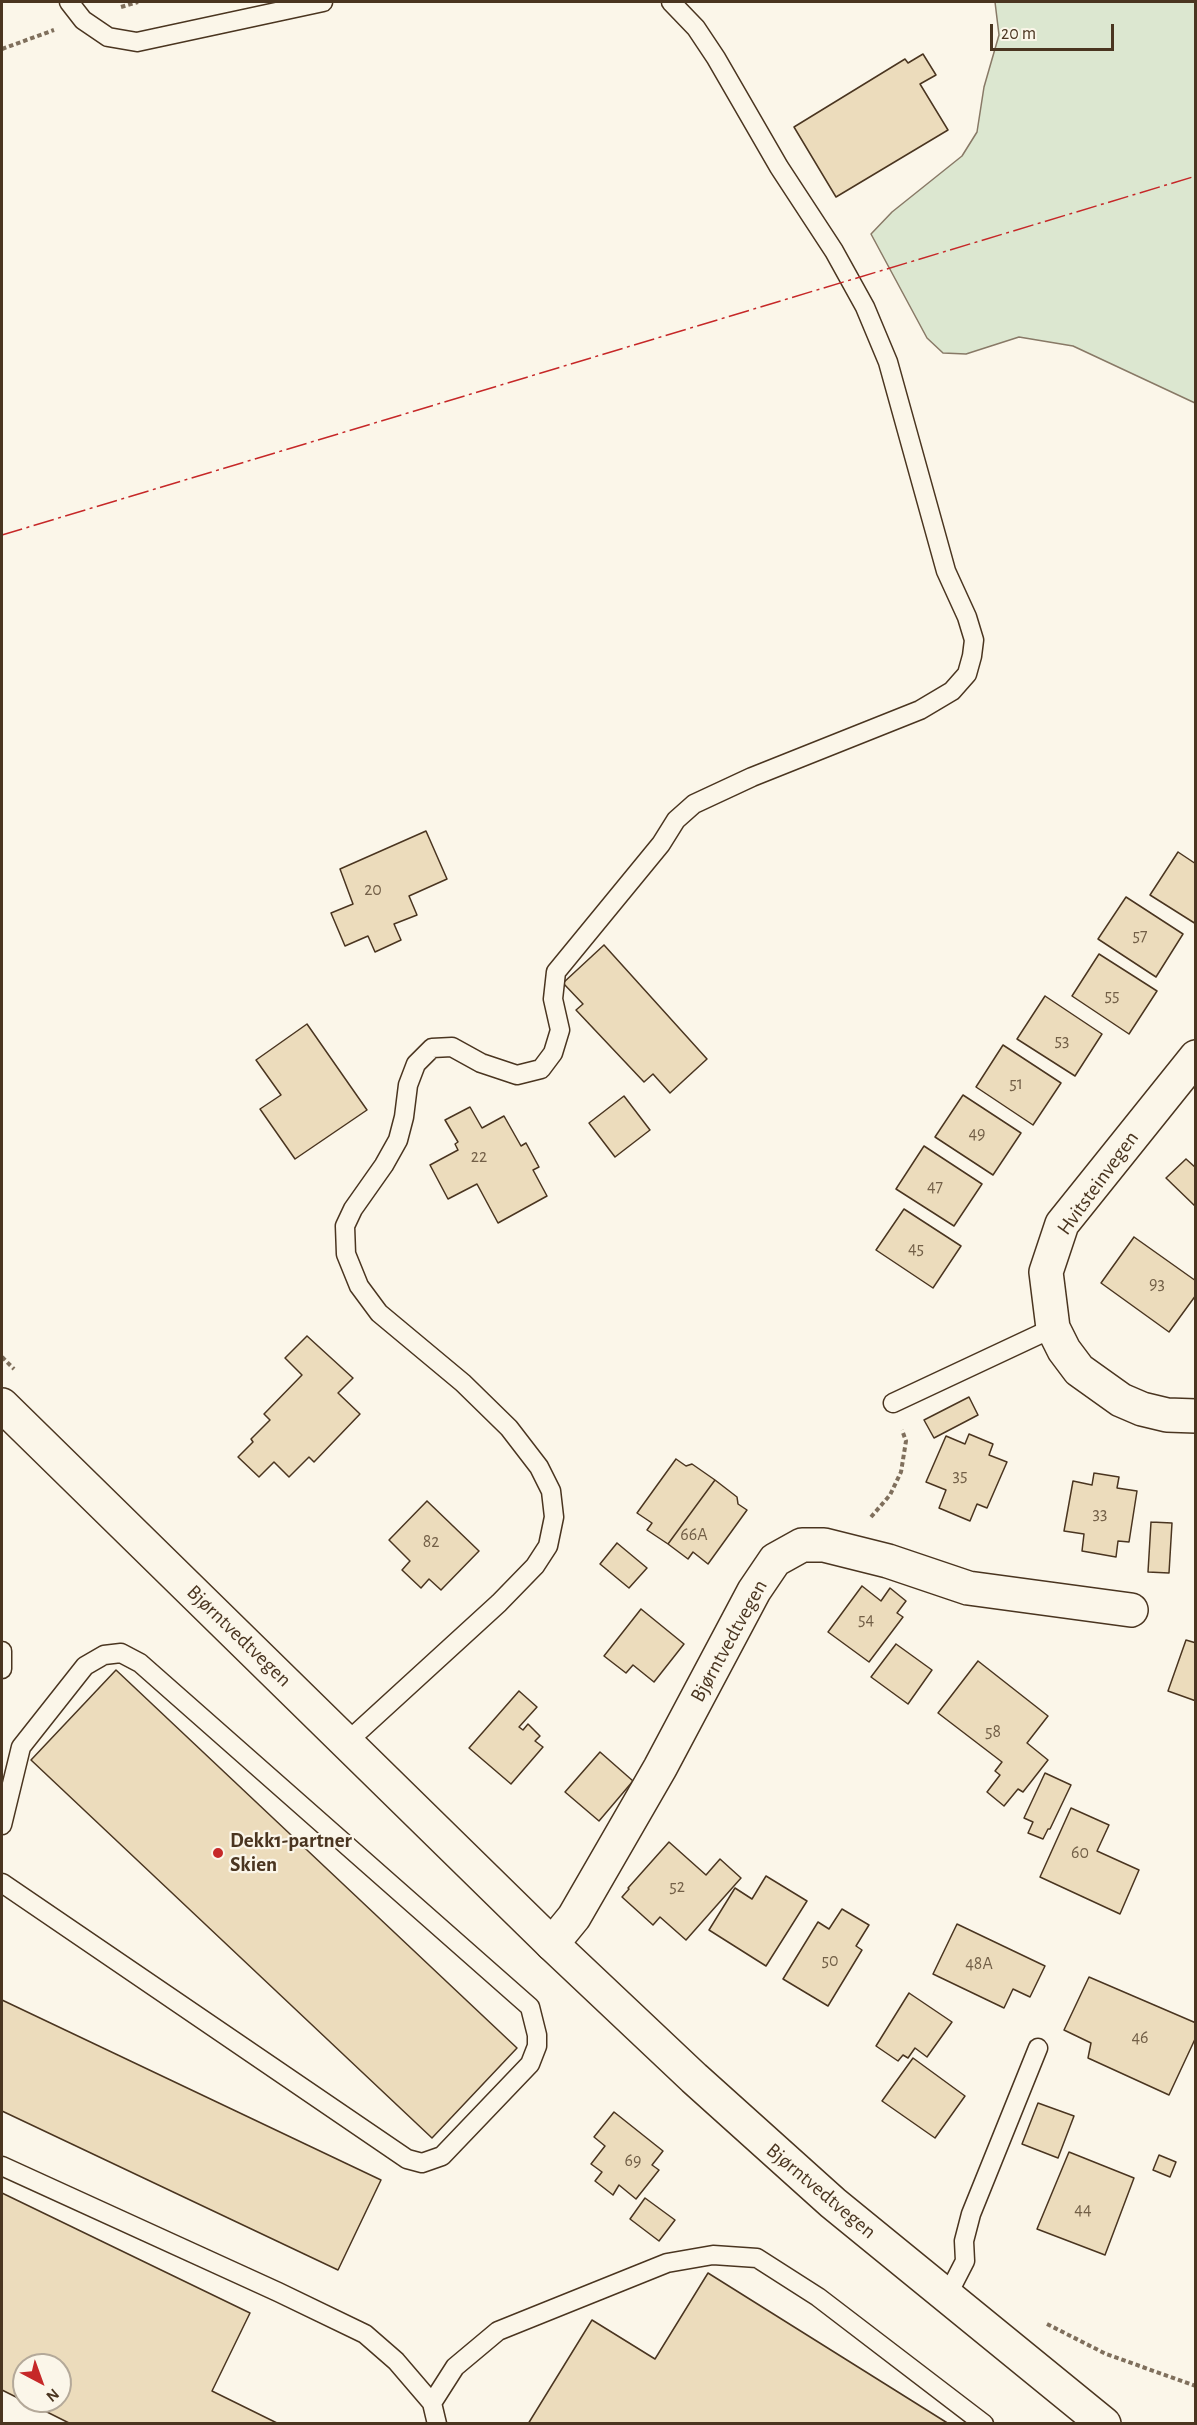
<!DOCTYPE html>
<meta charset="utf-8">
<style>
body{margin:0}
#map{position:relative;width:1197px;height:2425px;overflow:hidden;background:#fbf6e9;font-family:"Alegreya Sans",sans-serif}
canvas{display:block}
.frame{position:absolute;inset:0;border:3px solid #4a3520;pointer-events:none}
.north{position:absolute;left:12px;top:2353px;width:60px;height:60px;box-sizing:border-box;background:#fbf6e9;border:2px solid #b4a999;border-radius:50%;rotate:139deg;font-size:16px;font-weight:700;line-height:24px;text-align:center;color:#4a3520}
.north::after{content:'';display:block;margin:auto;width:21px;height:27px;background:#c62828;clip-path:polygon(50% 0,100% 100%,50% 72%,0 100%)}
.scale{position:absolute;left:990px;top:24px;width:124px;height:27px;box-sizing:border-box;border:3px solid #4a3520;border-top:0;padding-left:8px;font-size:18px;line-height:21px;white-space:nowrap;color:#4a3520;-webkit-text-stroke:4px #fbf6e9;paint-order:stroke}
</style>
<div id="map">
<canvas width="1197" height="2425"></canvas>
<div class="frame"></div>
<div class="north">N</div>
<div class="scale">20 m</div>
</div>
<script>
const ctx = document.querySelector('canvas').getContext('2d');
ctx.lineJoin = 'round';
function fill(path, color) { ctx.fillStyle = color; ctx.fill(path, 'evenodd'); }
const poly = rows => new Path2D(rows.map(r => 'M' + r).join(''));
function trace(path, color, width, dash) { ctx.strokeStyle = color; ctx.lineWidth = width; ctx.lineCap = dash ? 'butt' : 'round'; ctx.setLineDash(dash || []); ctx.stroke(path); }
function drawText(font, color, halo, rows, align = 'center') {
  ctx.font = font + ' "Alegreya Sans",sans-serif'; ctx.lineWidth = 4.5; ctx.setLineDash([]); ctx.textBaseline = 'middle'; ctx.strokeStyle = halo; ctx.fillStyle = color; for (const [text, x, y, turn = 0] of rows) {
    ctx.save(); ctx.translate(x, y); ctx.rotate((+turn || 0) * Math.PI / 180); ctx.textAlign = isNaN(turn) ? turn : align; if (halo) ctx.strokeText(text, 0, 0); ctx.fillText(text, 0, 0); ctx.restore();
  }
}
const green = poly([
 [995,2,1195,2,1195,403,1073,346,1019,337,966,354,943,353,927,338,871,234,892,212,962,156,977,132,984,87,999,35,995,2]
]);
const building = poly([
 [923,54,936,75,920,84,948,130,836,197,794,127,905,59,908,63,923,54],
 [426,831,447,879,409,896,417,915,394,924,401,940,375,952,368,936,345,946,331,913,353,904,340,869,426,831],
 [1178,852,1196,864,1196,924,1150,895,1178,852],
 [1126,897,1183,934,1156,977,1098,939,1126,897],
 [604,945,707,1059,670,1093,653,1074,644,1082,576,1010,583,1004,563,983,604,945],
 [1099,954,1157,991,1129,1034,1072,996,1099,954],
 [1045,996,1102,1034,1075,1076,1017,1039,1045,996],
 [307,1024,367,1110,295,1159,260,1109,281,1095,256,1060,307,1024],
 [1003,1045,1061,1083,1033,1125,976,1087,1003,1045],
 [963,1095,1021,1133,993,1175,935,1137,963,1095],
 [624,1096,650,1130,615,1157,589,1123,624,1096],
 [470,1107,482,1128,504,1116,521,1146,526,1143,539,1167,533,1170,547,1196,498,1223,477,1184,448,1199,430,1165,458,1150,455,1144,458,1142,445,1120,470,1107],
 [924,1146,982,1184,954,1226,896,1189,924,1146],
 [1186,1159,1196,1168,1196,1207,1166,1178,1186,1159],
 [904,1209,961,1246,933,1288,876,1250,904,1209],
 [1134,1237,1196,1281,1196,1295,1169,1332,1101,1283,1134,1237],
 [307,1336,353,1378,338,1393,360,1414,314,1462,309,1457,289,1477,274,1462,259,1477,238,1457,253,1442,251,1439,270,1420,264,1414,302,1375,285,1358,307,1336],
 [969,1397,978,1415,934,1438,924,1420,969,1397],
 [969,1434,993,1444,989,1455,1007,1462,987,1508,977,1504,970,1521,939,1508,946,1490,926,1482,946,1436,965,1444,969,1434],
 [676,1459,686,1466,692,1464,715,1480,668,1544,647,1530,652,1523,637,1513,676,1459],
 [1094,1473,1119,1477,1117,1488,1137,1491,1129,1542,1118,1541,1116,1557,1082,1551,1084,1534,1064,1531,1073,1481,1092,1485,1094,1473],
 [715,1480,737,1497,738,1504,747,1510,708,1564,693,1552,688,1559,668,1544,715,1480],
 [427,1501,479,1551,441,1590,429,1579,421,1588,402,1570,410,1561,389,1540,427,1501],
 [1151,1522,1172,1523,1169,1573,1148,1572,1151,1522],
 [617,1543,647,1568,629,1588,600,1564,617,1543],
 [862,1586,881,1601,890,1588,906,1601,897,1613,903,1617,869,1662,828,1632,862,1586],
 [641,1609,684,1644,654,1682,633,1665,626,1673,604,1656,641,1609],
 [1186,1640,1196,1643,1196,1701,1168,1691,1186,1640],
 [896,1644,932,1670,908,1704,871,1677,896,1644],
 [978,1661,1048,1716,1027,1743,1048,1760,1023,1792,1018,1789,1004,1806,987,1792,1000,1775,995,1771,1002,1762,938,1713,978,1661],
 [116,1670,517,2048,432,2138,31,1760,116,1670],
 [519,1691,537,1707,519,1727,523,1730,528,1724,540,1736,535,1741,543,1747,511,1784,469,1748,519,1691],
 [600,1752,633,1781,599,1821,565,1792,600,1752],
 [1045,1773,1071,1785,1050,1829,1048,1829,1043,1839,1028,1833,1033,1822,1024,1818,1045,1773],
 [1071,1808,1109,1825,1097,1851,1139,1870,1120,1914,1040,1877,1071,1808],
 [669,1842,706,1875,720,1859,741,1878,686,1940,660,1917,653,1925,622,1897,629,1889,628,1888,669,1842],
 [766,1876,807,1901,766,1966,709,1930,735,1888,752,1899,766,1876],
 [842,1909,869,1925,856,1946,862,1950,828,2006,783,1979,818,1922,829,1929,842,1909],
 [957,1924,1045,1966,1030,1997,1013,1989,1004,2008,933,1974,957,1924],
 [1089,1977,1196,2023,1196,2037,1169,2095,1088,2058,1091,2043,1064,2030,1089,1977],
 [909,1993,952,2022,927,2057,915,2048,908,2058,903,2055,898,2061,876,2046,909,1993],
 [2,2000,381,2180,338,2270,2,2111,2,2000],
 [913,2058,965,2096,935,2138,882,2101,913,2058],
 [1038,2103,1074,2116,1058,2158,1022,2144,1038,2103],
 [614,2112,663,2151,652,2165,659,2170,636,2199,619,2185,613,2195,595,2181,602,2172,591,2164,605,2146,594,2137,614,2112],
 [1069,2152,1134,2178,1105,2255,1037,2229,1069,2152],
 [1159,2155,1176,2162,1170,2177,1153,2170,1159,2155],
 [2,2193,250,2313,212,2391,279,2424,71,2424,25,2401,60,2401,60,2365,24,2365,24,2401,2,2390,2,2193],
 [645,2198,675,2220,659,2241,630,2219,645,2198],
 [708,2273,949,2424,528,2424,592,2320,655,2359,708,2273]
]);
const path = poly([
 [121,7,138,2],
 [2,49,54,30],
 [2,1357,14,1369],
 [871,1517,890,1495,901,1472,906,1441,902,1430],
 [1047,2324,1106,2354,1196,2386]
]);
const lane = poly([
 [69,2,83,20,108,37,137,42,323,2],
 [893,1403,1053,1328],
 [2,1651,2,1669],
 [347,1742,499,1603,535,1566,548,1546,554,1517,551,1491,539,1467,509,1428,463,1383,379,1313,359,1286,346,1254,345,1226,353,1209,384,1165,398,1140,404,1117,408,1085,416,1064,432,1048,452,1047,481,1063,517,1075,541,1069,553,1053,560,1030,553,999,556,972,661,844,676,820,694,804,752,777,920,710,952,691,967,674,972,656,974,640,967,617,946,571,888,362,865,307,834,251,779,167,716,58,696,28,671,2],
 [2,1825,21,1747,85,1666,104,1655,121,1653,140,1663,530,2007,537,2035,537,2046,530,2064,442,2156,422,2163,407,2159,2,1883],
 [2,2166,278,2292,365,2334,396,2361,432,2403,437,2424],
 [947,2296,965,2261,964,2241,971,2214,1038,2048],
 [432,2403,455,2367,498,2331,667,2263,713,2255,757,2258,818,2297,984,2424]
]);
const street = poly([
 [1196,1057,1062,1224,1046,1272,1053,1328,1064,1350,1079,1370,1121,1400,1142,1409,1167,1415,1196,1416],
 [552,1944,574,1917,660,1768,754,1591,775,1560,802,1545,824,1545,888,1561,968,1588,1131,1610]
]);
const secondary = poly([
 [2,1405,552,1944,694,2078,833,2203,1104,2424]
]);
const power = poly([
 [2,535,1196,176]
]);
const markers = [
 [218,1853,6,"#c62828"]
];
const numberNames = [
 ["20",373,890],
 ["57",1140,936],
 ["55",1112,996],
 ["53",1062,1041],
 ["51",1016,1084],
 ["49",977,1134],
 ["22",479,1157],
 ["47",935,1187],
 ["45",916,1249],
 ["93",1157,1284],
 ["35",960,1476],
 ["33",1100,1514],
 ["66A",694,1535],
 ["82",431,1542],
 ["54",866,1620],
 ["58",993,1732],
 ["60",1080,1853],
 ["52",677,1887],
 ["50",830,1961],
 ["48A",979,1964],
 ["46",1140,2038],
 ["69",633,2161],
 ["44",1083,2210]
];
const streetNames = [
 ["Hvitsteinvegen",1098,1183,-54],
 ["Bjørntvedtvegen",239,1636,44],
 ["Bjørntvedtvegen",729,1641,-61],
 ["Bjørntvedtvegen",821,2191,40]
];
const poiNames = [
 ["Dekk1-partner",230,1841],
 ["Skien",230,1865]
];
fill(green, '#dce7d0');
trace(green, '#887966', 1.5);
fill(building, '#ecdcbc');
trace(building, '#4a3520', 1.5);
trace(lane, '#4a3520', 21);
trace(street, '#4a3520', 36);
trace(secondary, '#4a3520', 36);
trace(path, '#7f6f5c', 4, [4.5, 3]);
trace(lane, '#fbf6e9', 18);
trace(street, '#fbf6e9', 33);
trace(secondary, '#fbf6e9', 33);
trace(power, '#c62828', 1.5, [21, 4.5, 3, 4.5]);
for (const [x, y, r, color] of markers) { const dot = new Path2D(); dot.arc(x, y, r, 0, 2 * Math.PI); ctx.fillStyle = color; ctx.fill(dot); trace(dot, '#fbf6e9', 2); }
drawText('18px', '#725f47', null, numberNames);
drawText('21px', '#4a3520', '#fbf6e9', streetNames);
drawText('bold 21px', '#4a3520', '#fbf6e9', poiNames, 'left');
</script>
